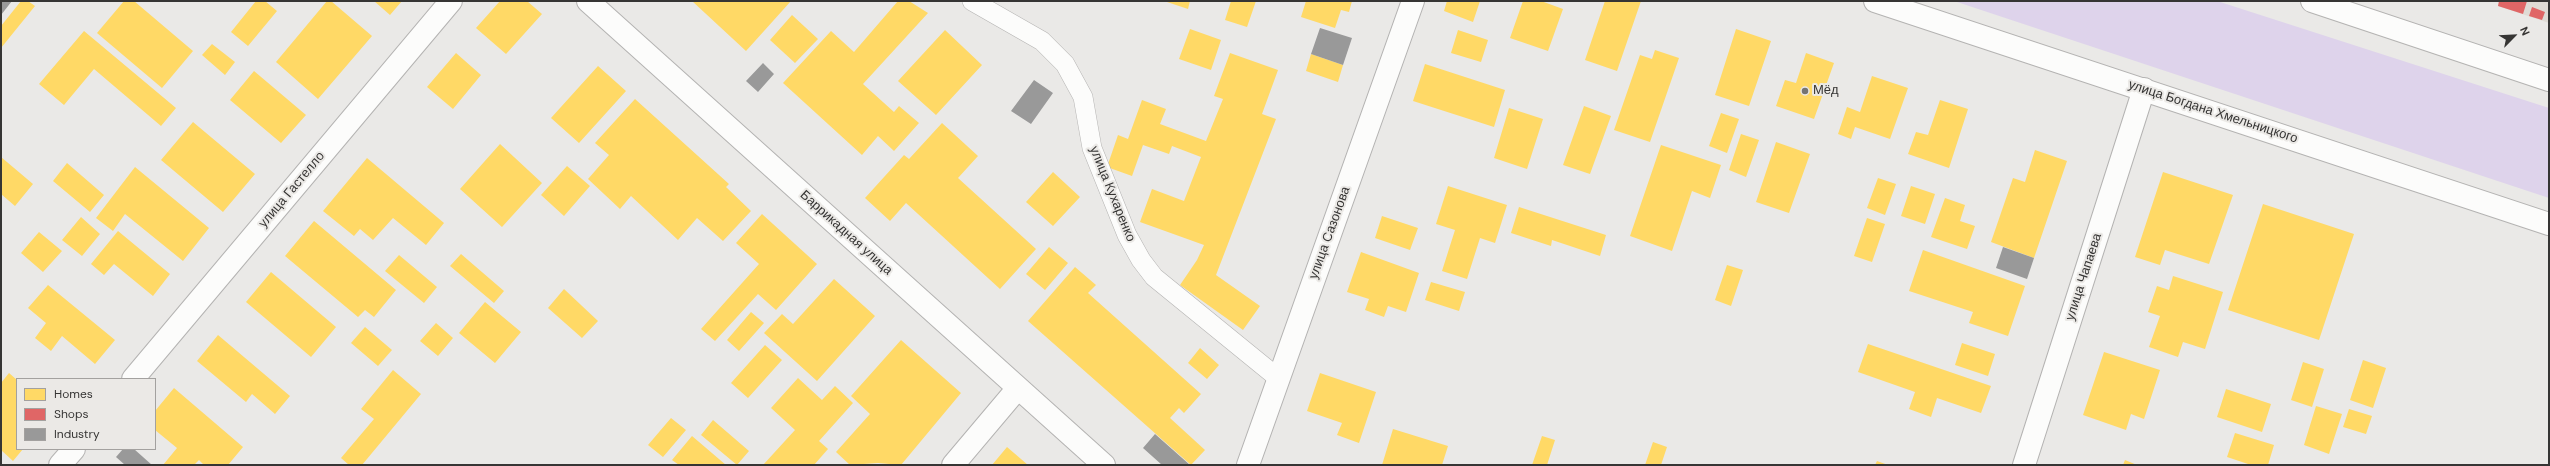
<!DOCTYPE html>
<meta charset="utf-8">
<style>
body{margin:0}
#map{position:relative;width:2550px;height:466px;overflow:hidden;background:#eae9e7;font-family:"DM Sans",sans-serif}
canvas{display:block}
.frame{position:absolute;inset:0;border:2px solid #363534;pointer-events:none}
.legend{position:absolute;left:16px;top:378px;width:140px;height:72px;box-sizing:border-box;background:#ebe9e6;border:1px solid #a3a19f;margin:0;padding:5px 7px;list-style:none;font-size:12px;color:#363534}
.legend li{display:flex;align-items:center;gap:8px;height:20px}
.legend b{width:20px;border:1px solid #a3a19f}
.north{position:absolute;left:2494px;top:16px;width:40px;height:40px;-webkit-text-stroke:3px #ebe9e6;paint-order:stroke;rotate:66deg;font-size:11px;font-weight:700;line-height:16px;text-align:center;color:#363534}
.north::after{content:'';display:block;margin:auto;width:14px;height:18px;background:#363534;clip-path:polygon(50% 0,100% 100%,50% 72%,0 100%)}
</style>
<div id="map">
<canvas width="2550" height="466"></canvas>
<div class="frame"></div>
<ul class="legend">
<li><b style="height:11px;background:#ffd966"></b>Homes</li>
<li><b style="height:11px;background:#e06666"></b>Shops</li>
<li><b style="height:11px;background:#999"></b>Industry</li>
</ul>
<div class="north">N</div>
</div>
<script>
const ctx = document.querySelector('canvas').getContext('2d');
ctx.lineJoin = 'round';
function fill(path, color) { ctx.fillStyle = color; ctx.fill(path, 'evenodd'); }
const poly = rows => new Path2D(rows.map(r => 'M' + r).join(''));
function trace(path, color, width, dash) { ctx.strokeStyle = color; ctx.lineWidth = width; ctx.lineCap = dash ? 'butt' : 'round'; ctx.setLineDash(dash || []); ctx.stroke(path); }
function drawText(font, color, halo, rows, align = 'center') {
  ctx.font = font + ' "DM Sans",sans-serif'; ctx.lineWidth = 4; ctx.setLineDash([]); ctx.textBaseline = 'middle'; ctx.strokeStyle = halo; ctx.fillStyle = color; for (const [text, x, y, turn = 0] of rows) {
    ctx.save(); ctx.translate(x, y); ctx.rotate((+turn || 0) * Math.PI / 180); ctx.textAlign = isNaN(turn) ? turn : align; if (halo) ctx.strokeText(text, 0, 0); ctx.fillText(text, 0, 0); ctx.restore();
  }
}
const built = poly([
 [2499,1,2549,1,2549,23,2498,6]
]);
const green = poly([
 [1954,1,2217,1,2549,108,2549,198]
]);
const homes = poly([
 [21,1,28,1,35,6,1,48,1,26],
 [124,1,134,1,193,51,162,88,97,33],
 [256,1,265,1,277,11,248,46,231,32],
 [327,1,331,1,372,36,318,99,276,62],
 [374,1,402,1,390,15],
 [500,1,527,1,542,14,506,54,476,28],
 [692,1,791,1,746,51],
 [898,1,909,1,928,13,863,84,894,112,899,106,919,123,894,151,878,136,862,155,783,83,831,31,854,52],
 [1164,1,1190,1,1188,9],
 [1231,1,1256,1,1247,27,1225,20],
 [1306,1,1352,1,1349,12,1341,10,1335,28,1301,17],
 [1447,1,1480,1,1473,22,1444,11],
 [1523,1,1541,1,1563,9,1548,51,1510,38],
 [1605,1,1641,1,1617,71,1585,60],
 [792,15,818,39,795,63,770,40],
 [1190,29,1221,40,1211,70,1179,59],
 [1736,29,1771,41,1749,106,1715,95],
 [945,30,982,65,936,115,898,81],
 [1458,30,1488,40,1481,62,1451,53],
 [84,31,176,108,161,126,94,69,64,105,39,84],
 [212,44,235,62,225,75,202,55],
 [1655,50,1679,58,1650,142,1614,130,1640,55,1652,59],
 [456,53,481,75,453,109,427,87],
 [1230,53,1278,70,1262,114,1276,119,1216,275,1260,306,1243,330,1180,285,1197,260,1204,245,1140,222,1152,189,1184,201,1201,157,1172,146,1169,154,1143,145,1132,176,1107,167,1118,135,1128,139,1142,100,1166,109,1160,124,1206,141,1223,99,1214,96],
 [1806,53,1834,63,1814,119,1776,106,1785,80,1796,83],
 [1311,54,1343,65,1338,82,1306,71],
 [1425,64,1505,90,1494,127,1413,101],
 [598,66,626,91,579,143,551,118],
 [254,71,306,115,281,143,230,100],
 [1872,76,1908,88,1890,139,1855,127,1851,139,1838,134,1847,107,1860,112],
 [635,99,729,184,726,187,751,211,723,241,697,218,678,240,631,196,620,209,588,179,609,155,595,143],
 [1940,100,1968,109,1949,168,1908,154,1916,132,1928,135],
 [1584,106,1611,116,1590,174,1563,165],
 [1509,108,1543,119,1527,169,1494,158],
 [1721,113,1739,119,1727,153,1709,146],
 [193,122,255,174,223,212,161,160],
 [942,123,978,156,958,178,1036,249,1000,289,906,203,890,221,865,198,904,155,909,159],
 [1741,134,1759,140,1746,177,1729,170],
 [1776,142,1810,154,1789,213,1756,202],
 [500,144,542,183,502,227,460,189],
 [1661,145,1721,165,1710,198,1692,191,1672,251,1630,236],
 [2035,150,2067,161,2034,258,1991,242,2013,178,2025,182],
 [1,157,33,184,15,206,1,194],
 [367,158,444,223,426,245,393,218,373,240,360,229,354,236,323,211],
 [67,163,104,195,90,212,53,181],
 [567,166,590,186,564,216,541,195],
 [135,167,209,228,183,261,125,214,113,231,96,218],
 [1053,172,1080,197,1053,226,1026,202],
 [2163,172,2233,195,2209,264,2165,250,2160,265,2135,257],
 [1878,178,1896,184,1885,215,1867,208],
 [1448,186,1507,205,1495,243,1480,238,1467,279,1442,271,1455,230,1436,224],
 [1911,186,1935,194,1925,224,1901,216],
 [1945,198,1965,205,1960,221,1975,226,1967,249,1931,237],
 [2263,204,2354,234,2319,340,2228,310],
 [1519,207,1606,235,1600,256,1552,240,1551,246,1511,233],
 [762,214,817,264,776,310,758,294,715,341,701,329,759,264,736,243],
 [1382,216,1418,228,1410,250,1375,238],
 [81,217,100,234,82,256,62,240],
 [1867,218,1885,224,1872,262,1854,256],
 [314,221,396,290,374,317,365,310,358,317,285,256],
 [118,231,170,274,153,296,114,264,104,275,91,264],
 [39,232,62,251,43,272,21,253],
 [1049,247,1068,263,1045,290,1026,274],
 [1923,250,2025,286,2008,336,1969,323,1973,312,1909,291],
 [1361,252,1419,273,1406,312,1388,306,1384,317,1365,310,1369,299,1347,292],
 [461,254,504,291,494,303,450,266],
 [399,255,437,287,424,303,385,271],
 [1727,265,1743,270,1731,306,1715,300],
 [1075,267,1096,285,1088,293,1201,394,1184,413,1179,408,1170,418,1205,450,1191,465,1028,321],
 [271,272,336,327,311,357,246,302],
 [2173,276,2223,292,2205,349,2183,342,2178,357,2149,347,2160,316,2148,312,2157,286,2169,290],
 [834,279,875,316,817,381,764,333,782,314,793,324],
 [1431,282,1465,292,1459,311,1425,300],
 [48,285,115,340,95,364,62,336,51,351,35,338,46,323,28,308],
 [564,289,598,321,582,338,548,308],
 [485,302,521,332,495,363,459,333],
 [751,312,764,323,739,351,727,340],
 [436,323,453,338,438,356,420,341],
 [365,327,392,350,378,366,351,343],
 [218,335,290,396,275,414,252,394,246,402,197,361],
 [901,340,961,393,901,465,878,463,850,465,836,452,870,414,851,396],
 [1962,343,1995,354,1988,376,1955,365],
 [1868,344,1991,386,1981,413,1937,398,1931,417,1909,409,1915,392,1858,372],
 [765,345,782,360,748,398,731,383],
 [1200,348,1219,365,1207,379,1188,363],
 [2104,352,2160,370,2144,419,2131,414,2126,430,2083,415],
 [2363,360,2386,368,2373,408,2350,400],
 [2303,362,2324,369,2312,407,2291,400],
 [393,370,421,394,362,465,349,465,341,458,374,419,361,409],
 [9,373,17,380,17,449,23,449,13,461,1,450,1,383],
 [1320,373,1376,392,1359,443,1337,435,1342,423,1307,411],
 [798,378,822,400,835,386,853,403,819,441,828,449,814,465,763,465,795,430,771,408],
 [174,388,243,447,228,465,204,465,199,460,194,465,163,465,177,448,155,430,155,411],
 [2226,389,2271,404,2262,432,2217,417],
 [2316,406,2342,414,2329,454,2304,445],
 [2349,409,2372,416,2366,434,2343,427],
 [671,418,686,430,663,457,648,445],
 [713,420,749,451,737,465,701,435],
 [1393,429,1448,446,1442,465,1382,465],
 [2235,433,2274,445,2268,465,2251,465,2227,457],
 [692,436,726,465,679,465,672,460],
 [1542,436,1555,440,1547,465,1532,465],
 [1653,442,1667,447,1661,465,1645,465],
 [1007,447,1028,465,992,465],
 [2125,460,2137,465,2123,465],
 [1877,461,1888,465,1875,465]
]);
const shops = poly([
 [2499,1,2527,1,2523,14,2498,6],
 [2532,7,2545,12,2542,20,2529,16]
]);
const industry = poly([
 [1,1,12,1,1,15],
 [1320,28,1352,38,1343,65,1311,54],
 [763,63,774,74,758,92,746,81],
 [1034,80,1053,93,1031,124,1011,111],
 [2003,247,2034,258,2027,279,1996,268],
 [1155,434,1190,465,1162,465,1143,448],
 [123,449,134,449,152,465,125,465,116,457]
]);
const lane = poly([
 [972,1,1042,41,1065,64,1083,97,1092,148,1127,235,1141,260,1154,277,1278,378]
]);
const street = poly([
 [588,1,1104,465],
 [133,379,451,1],
 [60,465,74,449],
 [953,465,1018,388],
 [1248,465,1413,1],
 [2024,465,2144,89]
]);
const secondary = poly([
 [1875,1,2549,224],
 [2312,1,2549,80]
]);
const markers = [
 [1805,91,4,"#757473"]
];
const poiNames = [
 ["Мёд",1813,91]
];
const streetNames = [
 ["улица Богдана Хмельницкого",2213,112,18],
 ["улица Гастелло",292,190,-50],
 ["улица Кухаренко",1112,194,68],
 ["Баррикадная улица",846,233,42],
 ["улица Сазонова",1330,233,-70],
 ["улица Чапаева",2084,277,-72]
];
fill(built, '#dfdbd5');
fill(green, '#ded3eb');
fill(homes, '#ffd966');
fill(shops, '#e06666');
fill(industry, '#999');
trace(lane, '#b4b3b2', 20);
trace(street, '#b4b3b2', 24);
trace(secondary, '#b4b3b2', 24);
trace(lane, '#fcfcfb', 19);
trace(street, '#fcfcfb', 22);
trace(secondary, '#fcfcfb', 22);
for (const [x, y, r, color] of markers) { const dot = new Path2D(); dot.arc(x, y, r, 0, 2 * Math.PI); ctx.fillStyle = color; ctx.fill(dot); trace(dot, '#ebe9e6', 1.5); }
drawText('13px', '#363534', '#ebe9e6', poiNames, 'left');
drawText('13px', '#363534', '#ebe9e6', streetNames);
</script>
